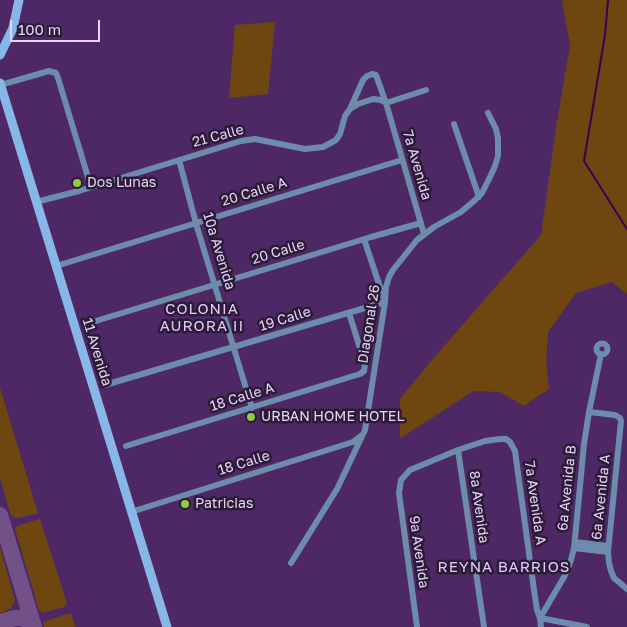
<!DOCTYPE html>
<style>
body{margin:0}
#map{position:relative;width:627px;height:627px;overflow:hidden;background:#4d2865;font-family:"Golos Text",sans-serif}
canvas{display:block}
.scale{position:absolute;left:10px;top:20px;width:90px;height:22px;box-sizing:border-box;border:2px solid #e8d3f8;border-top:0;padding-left:6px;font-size:15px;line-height:18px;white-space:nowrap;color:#e8d3f8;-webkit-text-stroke:4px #2b1b36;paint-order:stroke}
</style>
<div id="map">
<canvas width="627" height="627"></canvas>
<div class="scale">100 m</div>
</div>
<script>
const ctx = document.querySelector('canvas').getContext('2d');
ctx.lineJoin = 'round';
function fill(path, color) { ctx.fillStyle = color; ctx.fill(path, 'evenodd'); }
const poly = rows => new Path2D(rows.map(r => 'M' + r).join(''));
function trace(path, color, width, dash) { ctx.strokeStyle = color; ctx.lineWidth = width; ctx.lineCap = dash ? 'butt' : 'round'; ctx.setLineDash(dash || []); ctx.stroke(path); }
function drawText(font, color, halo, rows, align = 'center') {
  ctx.font = font + ' "Golos Text",sans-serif'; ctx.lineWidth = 5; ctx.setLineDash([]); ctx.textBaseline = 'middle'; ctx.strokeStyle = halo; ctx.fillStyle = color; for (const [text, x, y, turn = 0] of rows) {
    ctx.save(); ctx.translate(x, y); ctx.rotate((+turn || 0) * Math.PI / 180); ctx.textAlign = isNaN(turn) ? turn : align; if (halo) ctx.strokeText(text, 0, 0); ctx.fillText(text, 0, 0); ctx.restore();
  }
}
const green = poly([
 [562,0,627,0,627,294,612,282,576,293,548,332,546,361,549,389,524,406,500,392,473,391,432,418,400,438,400,399,432,360,541,235,556,128,570,45],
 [275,22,268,94,229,98,235,25],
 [0,388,38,513,18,518,14,517,10,513,0,477],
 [40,519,67,603,64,607,42,613,39,610,15,529,17,526],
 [0,548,15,600,11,608,3,612,0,613],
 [71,613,75,627,44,627,43,623,45,621]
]);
const stream = poly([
 [608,0,605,35,584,161,627,229]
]);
const taxiway = poly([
 [0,515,34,627],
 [0,622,15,618,22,618,27,620,34,627]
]);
const street = poly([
 [0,85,49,71,56,73,58,78,91,187],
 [386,103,426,90],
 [350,109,363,80,367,76,372,74,376,75,386,103,424,234],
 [454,124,479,197],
 [179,160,197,227,252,408],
 [36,202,79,191,241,141,255,139,305,149,323,147,336,140,340,134,345,116,350,109,358,104,373,99,381,100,386,103],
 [56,266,402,160],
 [86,324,371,237,421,223],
 '596.5 349a5.5 5.5 0 1 1 11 0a5.5 5.5 0 1 1-11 0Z',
 [105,385,385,302,364,239],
 [589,412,615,415,620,418,621,421,608,552,609,563,611,571,614,578,627,589],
 [126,446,360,374,364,371,365,364,349,313],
 [458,450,484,627],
 [131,512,353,442,361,436],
 [575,542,608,546],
 [574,548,608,552],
 [291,563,337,489,365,430,385,302,386,287,389,277,393,270,417,240,434,227,461,212,474,201,482,193,490,177,495,166,498,156,498,138,496,129,488,113],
 [417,627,399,493,401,480,410,470,458,450,485,441,500,439,506,439,510,442,515,451,535,597,537,610,540,618,541,627],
 [587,627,540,618,564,577,571,560,574,548,577,518,584,444,589,412,601,354]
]);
const secondary = poly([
 [0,55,13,28,19,0],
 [0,83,167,627]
]);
const markers = [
 [77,183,5,"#90cd40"],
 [251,417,5,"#90cd40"],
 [185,504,5,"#90cd40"]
];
const streetNames = [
 ["21 Calle",218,136,-15],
 ["7a Avenida",417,165,74],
 ["20 Calle A",254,192,-17],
 ["10a Avenida",219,251,73],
 ["20 Calle",278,252,-17],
 ["19 Calle",285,319,-17],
 ["Diagonal 26",369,324,-81],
 ["11 Avenida",97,352,73],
 ["18 Calle A",242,397,-17],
 ["18 Calle",244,463,-17],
 ["6a Avenida B",567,488,-84],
 ["6a Avenida A",601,497,-84],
 ["7a Avenida A",535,503,82],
 ["8a Avenida",479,507,82],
 ["9a Avenida",419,552,82]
];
const poiNames = [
 ["Dos Lunas",87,183],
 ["URBAN HOME HOTEL",261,417],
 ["Patricias",195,504]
];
const neighbourhoodNames = [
 ["COLONIA",202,309],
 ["AURORA II",202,326],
 ["REYNA BARRIOS",504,567]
];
fill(green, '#6e4710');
trace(stream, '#370252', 2);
trace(taxiway, '#725088', 16);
trace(street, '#6d8baa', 6);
trace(secondary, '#87b7e8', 9);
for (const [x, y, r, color] of markers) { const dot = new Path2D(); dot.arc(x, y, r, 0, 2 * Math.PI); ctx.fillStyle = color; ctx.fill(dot); trace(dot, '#2b1b36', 2); }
drawText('14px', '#e8d3f8', '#2b1b36', streetNames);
drawText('14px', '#e8d3f8', '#2b1b36', poiNames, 'left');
ctx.letterSpacing = '1px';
drawText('15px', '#e3cbf6', '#2b1b36', neighbourhoodNames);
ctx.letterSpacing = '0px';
</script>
